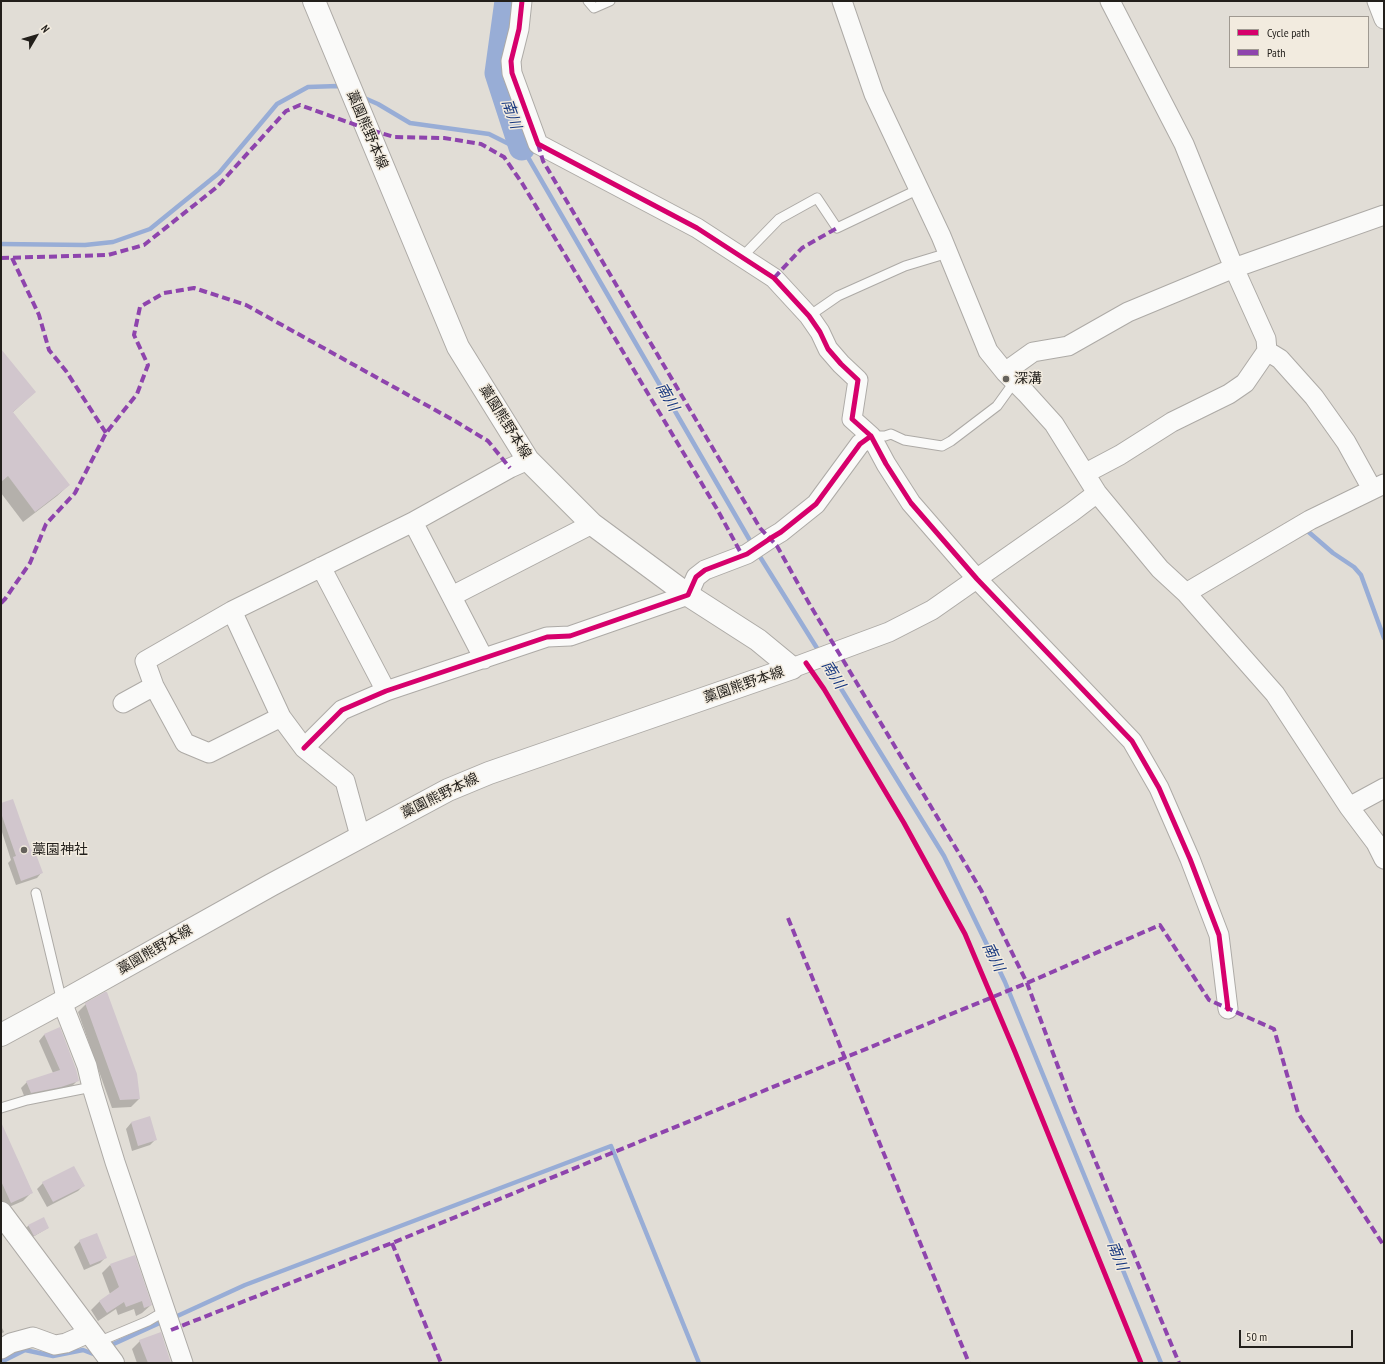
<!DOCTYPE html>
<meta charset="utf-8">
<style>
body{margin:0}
#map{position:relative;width:1385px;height:1364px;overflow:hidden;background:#e1ddd6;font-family:"PT Sans Narrow",sans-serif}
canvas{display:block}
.frame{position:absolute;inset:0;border:2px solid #221f1b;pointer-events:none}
.legend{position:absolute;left:1229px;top:16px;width:140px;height:52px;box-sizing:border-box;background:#f2ebdf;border:1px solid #9f9991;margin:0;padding:5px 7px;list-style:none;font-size:12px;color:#221f1b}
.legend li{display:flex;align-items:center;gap:8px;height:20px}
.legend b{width:20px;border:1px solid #9f9991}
.north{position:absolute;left:16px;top:16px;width:40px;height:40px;-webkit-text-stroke:3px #f2ebdf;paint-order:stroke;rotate:52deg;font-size:11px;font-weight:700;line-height:16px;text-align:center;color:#221f1b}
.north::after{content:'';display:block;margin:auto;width:14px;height:18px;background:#221f1b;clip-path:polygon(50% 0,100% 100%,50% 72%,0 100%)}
.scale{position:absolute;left:1239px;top:1330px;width:114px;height:18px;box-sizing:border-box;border:2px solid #221f1b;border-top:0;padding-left:5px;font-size:12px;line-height:14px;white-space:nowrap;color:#221f1b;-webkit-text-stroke:3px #f2ebdf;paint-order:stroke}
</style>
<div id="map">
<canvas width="1385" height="1364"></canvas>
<div class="frame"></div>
<ul class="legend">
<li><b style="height:5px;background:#d6006c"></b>Cycle path</li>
<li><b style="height:5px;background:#8e44ad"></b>Path</li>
</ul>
<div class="north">N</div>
<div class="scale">50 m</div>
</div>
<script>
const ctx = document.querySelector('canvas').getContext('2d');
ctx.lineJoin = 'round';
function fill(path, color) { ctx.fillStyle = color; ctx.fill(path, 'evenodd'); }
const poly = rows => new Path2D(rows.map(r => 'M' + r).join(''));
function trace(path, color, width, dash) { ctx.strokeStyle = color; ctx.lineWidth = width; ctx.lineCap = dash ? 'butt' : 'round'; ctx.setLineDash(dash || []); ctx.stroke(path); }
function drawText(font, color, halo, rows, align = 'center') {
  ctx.font = font + ' "PT Sans Narrow","Noto Sans JP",sans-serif'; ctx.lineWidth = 3; ctx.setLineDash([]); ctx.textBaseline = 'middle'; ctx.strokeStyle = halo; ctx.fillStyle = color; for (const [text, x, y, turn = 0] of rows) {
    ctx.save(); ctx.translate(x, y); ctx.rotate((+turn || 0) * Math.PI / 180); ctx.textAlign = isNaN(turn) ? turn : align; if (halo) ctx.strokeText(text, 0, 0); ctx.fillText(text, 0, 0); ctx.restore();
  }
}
const shadow = poly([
 [1,351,35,392,12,413,69,485,57,496,23,522,1,493],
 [1,804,31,851,42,872,37,878,16,885,8,863,11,860,1,829],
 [86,1004,139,1099,131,1107,112,1108,78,1012],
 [59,1028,78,1080,72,1086,55,1092,25,1098,21,1088,27,1082,53,1073,39,1041,44,1035],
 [149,1118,156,1139,150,1145,132,1151,126,1129,131,1123],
 [1,1124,32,1192,23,1201,2,1210,1,1208],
 [43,1183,83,1186,78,1191,47,1207,37,1189],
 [43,1219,48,1228,31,1238,26,1228,28,1226],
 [80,1241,106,1257,100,1263,84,1270,74,1247],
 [110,1265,151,1305,142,1313,136,1316,134,1309,118,1315,116,1309,98,1321,91,1310,99,1302,110,1294,102,1273],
 [1,1326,4,1332,1,1334],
 [140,1341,170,1363,137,1363,132,1349]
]);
const stream = poly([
 [362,97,378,104,410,123,489,134,515,147,522,147,752,544],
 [1,244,85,245,113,242,150,229,219,173,277,104,308,87,338,86,342,88],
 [1304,528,1333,553,1354,567,1361,575,1384,638],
 [757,552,820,653],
 [824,661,944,856,1005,982,1161,1363],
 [173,1318,245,1285,611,1146,699,1363],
 [107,1347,164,1321],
 [1,1362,25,1350,53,1356,83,1350,96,1355]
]);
const river = poly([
 [508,1,498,73,522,147]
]);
const building = poly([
 [1,349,36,392,13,412,70,485,35,512,8,476,1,482],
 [13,799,31,850,34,849,43,873,21,881,13,857,16,856,1,813,1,803],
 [105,992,107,992,137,1074,140,1099,120,1100,85,1003],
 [60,1027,76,1069,79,1081,61,1087,31,1093,26,1081,60,1070,44,1034],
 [150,1116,157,1140,138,1146,131,1122],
 [1,1122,33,1193,11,1203,1,1181],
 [74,1166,85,1186,53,1202,42,1182],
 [44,1217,49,1228,34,1236,28,1225],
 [97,1233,107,1258,90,1265,79,1240],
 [135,1255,152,1305,144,1308,142,1301,126,1307,124,1302,107,1313,99,1301,119,1287,110,1264],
 [161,1332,171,1363,148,1363,139,1340]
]);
const lane = poly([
 [588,1,594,8,610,1],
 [742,257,779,219,817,198,837,228,919,189],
 [809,316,838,296,905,266,948,253],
 [871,436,885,436,891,434,904,440,942,446,951,441,997,406,1015,381],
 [36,893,62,1002],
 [1,1108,27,1100,92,1087],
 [98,1342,148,1321,165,1311]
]);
const street = poly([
 [522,1,519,29,511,61,512,73,538,144,697,228,774,278,809,316,820,332,828,349,841,364,858,380,852,419,871,436,886,464,911,503,977,579,1132,741,1159,788,1190,859,1219,935,1228,1009],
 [842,1,874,94,941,236,988,351,1005,372,1026,393,1054,424,1097,493,1160,569,1186,593,1275,694,1349,807,1376,843,1384,859],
 [1377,1,1384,19],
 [1267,351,1280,359,1314,397,1346,442,1372,489],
 [1005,372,1033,352,1068,346,1128,312,1234,268,1384,215],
 [1086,473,1120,455,1172,422,1229,394,1245,383,1267,351,1266,339,1234,268,1184,144,1110,1],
 [413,522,484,659],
 [321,567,386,691],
 [1186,593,1310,520,1384,484],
 [452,596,592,524],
 [232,611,281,717,304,748,345,781,360,836],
 [792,668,889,632,932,610,1072,512,1097,493],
 [123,703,154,686],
 [281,717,209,753,185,743,154,686,145,661,232,611,413,522,510,468,528,460],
 [304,748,342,710,386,691,547,637,570,636,688,595,696,577,705,570,747,554,771,538,781,532,816,504,860,444,871,436],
 [1349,807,1384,788],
 [62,1002,87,1066,92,1087,115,1162,183,1363],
 [1,1349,11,1343,33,1337,55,1345,66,1343,91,1332]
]);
const secondary = poly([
 [314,1,458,347,528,460,592,524,688,595,758,640,792,668],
 [1,1035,62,1002,271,885,448,790,489,773,792,668],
 [1,1213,113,1363]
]);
const quiet = poly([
 [538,144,543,161,760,528,777,546,810,605,981,890,1027,983,1073,1107,1179,1363],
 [1,258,108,255,144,245,217,187,286,111,300,105,367,129,394,137,444,138,481,144,504,157,522,183,717,509,742,555],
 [12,258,39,315,49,350,66,371,106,433],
 [774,278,802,248,837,228],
 [1,603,5,599,30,563,46,524,75,493,106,433,137,394,148,365,134,335,140,307,164,293,194,288,246,305,455,421,488,441,510,468],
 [788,918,969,1363],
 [392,1243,441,1363],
 [171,1330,392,1243,1027,983,1160,925,1209,1000,1274,1029,1298,1113,1384,1246]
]);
const cycleway = poly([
 [522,1,519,29,511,61,512,73,538,144,697,228,774,278,809,316,820,332,828,349,841,364,858,380,852,419,871,436,886,464,911,503,977,579,1132,741,1159,788,1190,859,1219,935,1228,1009],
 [806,663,824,689,904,823,965,934,1015,1052,1141,1363],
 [304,748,342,710,386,691,547,637,570,636,688,595,696,577,705,570,747,554,771,538,781,532,816,504,860,444,871,436]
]);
const markers = [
 [1006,379,4,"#65625c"],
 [24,850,4,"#65625c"]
];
const streetNames = [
 ["藁園熊野本線",367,130,67],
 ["藁園熊野本線",505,422,58],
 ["藁園熊野本線",744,685,-19],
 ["藁園熊野本線",440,796,-26],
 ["藁園熊野本線",155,950,-30]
];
const poiNames = [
 ["深溝",1014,379],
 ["藁園神社",32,850]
];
const waterNames = [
 ["南川",511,114,71],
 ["南川",667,397,60],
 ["南川",833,675,58],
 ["南川",993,957,64],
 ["南川",1117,1256,68]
];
fill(shadow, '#0003');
trace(stream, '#98add6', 4.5);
trace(river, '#98add6', 27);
fill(building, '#d1c6cd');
trace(lane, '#adaaa6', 11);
trace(street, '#adaaa6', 21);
trace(secondary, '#adaaa6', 24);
trace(lane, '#fafaf9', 9);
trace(street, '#fafaf9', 19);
trace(secondary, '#fafaf9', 22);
trace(quiet, '#8e44ad', 4, [8, 4]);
trace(cycleway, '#d6006c', 5);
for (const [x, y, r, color] of markers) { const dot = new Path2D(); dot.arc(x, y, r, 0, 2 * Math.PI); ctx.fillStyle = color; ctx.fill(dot); trace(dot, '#f2ebdf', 1.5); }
drawText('14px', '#221f1b', '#f2ebdf', streetNames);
drawText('14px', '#221f1b', '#f2ebdf', poiNames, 'left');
drawText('italic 15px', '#16377f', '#f2ebdf', waterNames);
</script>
